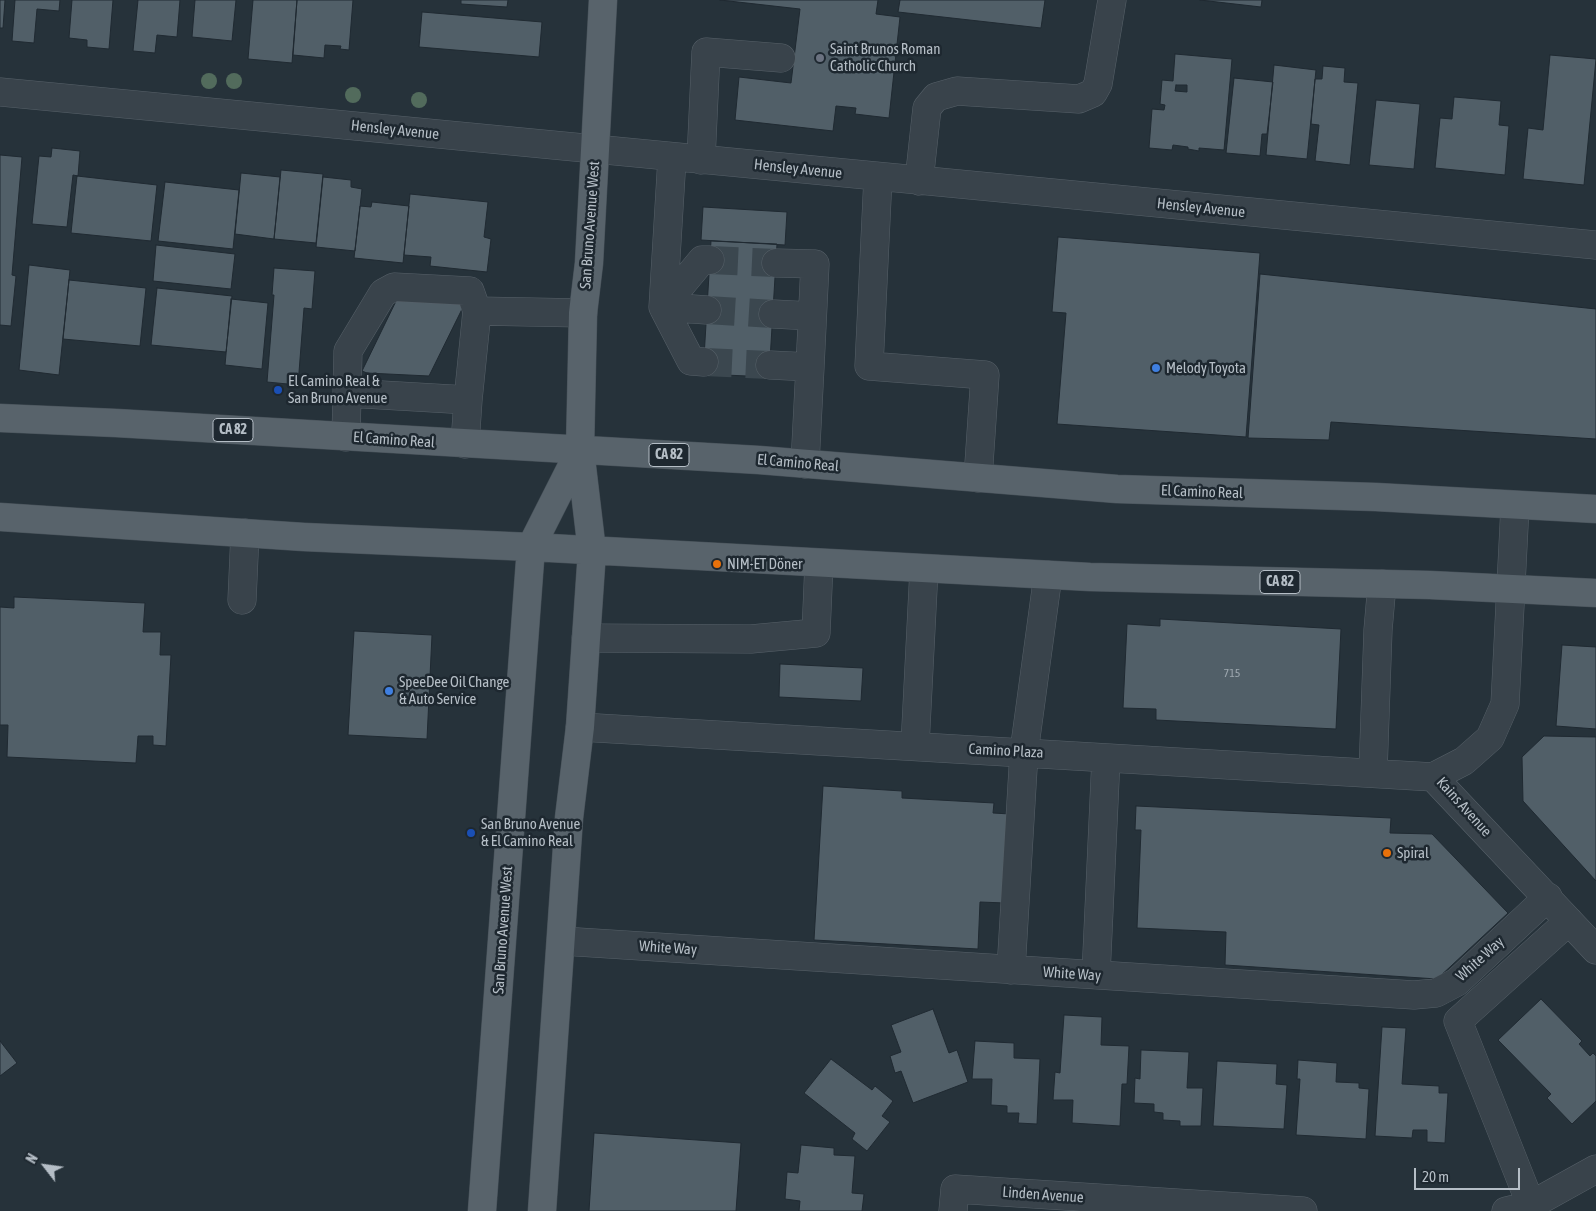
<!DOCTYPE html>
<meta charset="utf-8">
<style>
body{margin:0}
#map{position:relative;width:1596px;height:1211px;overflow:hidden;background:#26323a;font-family:"Asap Condensed",sans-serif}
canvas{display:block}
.north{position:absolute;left:20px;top:1141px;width:50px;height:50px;-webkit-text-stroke:4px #1e2830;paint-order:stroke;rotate:300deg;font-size:14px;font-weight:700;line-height:20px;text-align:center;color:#b5bec6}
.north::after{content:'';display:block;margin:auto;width:18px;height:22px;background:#b5bec6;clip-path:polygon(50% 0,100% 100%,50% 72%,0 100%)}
.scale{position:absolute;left:1414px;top:1168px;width:106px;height:22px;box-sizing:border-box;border:2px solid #b5bec6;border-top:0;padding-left:6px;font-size:15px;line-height:18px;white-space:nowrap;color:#b5bec6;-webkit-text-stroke:4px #1e2830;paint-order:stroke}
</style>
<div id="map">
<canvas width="1596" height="1211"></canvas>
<div class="north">N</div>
<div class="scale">20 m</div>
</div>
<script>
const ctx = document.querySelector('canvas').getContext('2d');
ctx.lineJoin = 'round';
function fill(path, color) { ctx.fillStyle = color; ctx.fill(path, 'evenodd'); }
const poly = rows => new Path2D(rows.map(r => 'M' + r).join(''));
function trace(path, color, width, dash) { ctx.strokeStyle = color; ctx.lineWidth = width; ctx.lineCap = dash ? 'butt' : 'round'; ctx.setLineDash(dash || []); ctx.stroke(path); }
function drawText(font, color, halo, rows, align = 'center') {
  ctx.font = font + ' "Asap Condensed",sans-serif'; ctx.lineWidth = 5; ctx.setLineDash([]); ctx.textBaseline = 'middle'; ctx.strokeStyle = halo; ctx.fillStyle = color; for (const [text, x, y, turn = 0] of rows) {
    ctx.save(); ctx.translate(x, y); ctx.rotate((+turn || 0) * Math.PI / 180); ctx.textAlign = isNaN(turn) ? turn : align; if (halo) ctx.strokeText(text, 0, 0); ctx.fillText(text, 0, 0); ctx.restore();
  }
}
const building = poly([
 [0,0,5,0,3,28,0,28,0,0],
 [15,0,60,0,59,11,37,9,34,43,12,41,15,0],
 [72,0,113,0,109,49,87,47,87,40,69,38,72,0],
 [138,0,180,0,177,37,157,35,155,53,133,51,138,0],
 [195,0,236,0,232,41,192,37,195,0],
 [253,0,297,0,292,63,248,59,253,0],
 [297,0,353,0,349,50,340,49,341,46,325,45,324,58,293,55,297,0],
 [461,0,508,0,507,7,461,4,461,0],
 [720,0,878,0,876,14,900,17,889,118,855,114,856,108,836,106,833,131,735,120,739,77,791,83,800,9,720,0],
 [900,0,1045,0,1041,28,898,12,900,0],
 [1200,0,1262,0,1261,7,1200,0],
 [422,12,542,22,539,57,419,47,422,12],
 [1175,54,1232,59,1224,150,1199,148,1199,151,1188,149,1188,147,1173,145,1172,150,1149,148,1152,109,1164,110,1165,105,1160,104,1162,80,1173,81,1175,54],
 [1176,85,1187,85,1187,92,1175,91,1176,85],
 [1550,55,1596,59,1584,185,1523,179,1528,128,1543,130,1550,55],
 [1274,65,1316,70,1307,159,1266,155,1274,65],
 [1323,66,1345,68,1344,82,1358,83,1350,165,1315,161,1319,125,1311,124,1315,79,1322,79,1323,66],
 [1234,78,1273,82,1267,134,1262,134,1260,156,1226,153,1234,78],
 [1454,97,1501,101,1499,125,1509,126,1505,175,1435,168,1440,118,1452,119,1454,97],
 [1376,100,1420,104,1414,169,1369,165,1376,100],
 [52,148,80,151,78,176,73,175,67,227,32,224,39,156,51,157,52,148],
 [0,155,22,157,12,275,16,276,11,326,0,325,0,155],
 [281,170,323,174,316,243,274,239,281,170],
 [241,173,280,177,274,239,235,234,241,173],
 [77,176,157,185,151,241,71,233,77,176],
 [323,177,351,180,351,187,362,189,355,251,316,247,323,177],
 [165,182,239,190,233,249,158,241,165,182],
 [410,194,488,202,484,237,491,239,487,272,430,266,431,257,404,255,410,194],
 [372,202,409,206,403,263,354,258,360,206,371,207,372,202],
 [703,207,787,212,785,245,701,240,703,207],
 [1058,237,1260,253,1246,437,1057,424,1066,313,1052,312,1058,237],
 [711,241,777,244,769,377,703,374,711,241],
 [156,245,235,254,231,289,153,281,156,245],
 [29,265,70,270,59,375,19,370,29,265],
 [274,268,315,271,312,309,304,308,298,385,267,382,274,295,272,295,274,268],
 [1260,274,1596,309,1596,439,1331,422,1329,440,1248,438,1260,274],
 [69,280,146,288,140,346,63,339,69,280],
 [157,288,232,296,226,352,151,345,157,288],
 [399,295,467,299,429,376,367,373,362,371,399,295],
 [231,299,268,303,262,369,225,365,231,299],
 [14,597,145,603,143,632,161,632,160,655,171,655,166,746,153,745,153,736,138,736,136,763,7,757,8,725,0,725,0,607,14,608,14,597],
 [1160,619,1341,629,1336,729,1156,720,1156,709,1123,708,1127,624,1160,626,1160,619],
 [354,631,432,635,427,739,348,735,354,631],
 [1562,645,1596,647,1596,729,1556,726,1562,645],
 [780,664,863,668,861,701,779,697,780,664],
 [1544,736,1596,737,1596,881,1523,801,1522,757,1544,736],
 [823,786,902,791,902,798,994,803,993,813,1010,814,1005,903,980,902,978,949,814,940,823,786],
 [1136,806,1391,818,1390,833,1432,834,1508,913,1437,979,1225,965,1226,932,1137,928,1141,830,1135,830,1136,806],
 [1541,999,1582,1041,1579,1044,1590,1056,1593,1053,1596,1056,1596,1101,1572,1124,1547,1098,1551,1094,1498,1040,1541,999],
 [933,1009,949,1053,957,1050,968,1082,913,1103,901,1071,895,1073,890,1056,901,1052,891,1025,933,1009],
 [1064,1015,1102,1017,1101,1045,1129,1046,1127,1084,1122,1084,1120,1126,1072,1123,1073,1100,1053,1100,1055,1072,1060,1073,1064,1015],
 [1382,1027,1406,1028,1402,1084,1439,1086,1439,1093,1448,1093,1445,1143,1427,1142,1427,1130,1413,1130,1412,1138,1375,1136,1382,1027],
 [0,1041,17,1063,0,1076,0,1041],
 [975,1041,1014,1043,1014,1058,1040,1059,1037,1124,1018,1123,1019,1113,1007,1113,1007,1106,991,1105,992,1079,972,1079,975,1041],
 [1141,1050,1189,1052,1187,1088,1203,1088,1201,1126,1180,1126,1180,1121,1163,1120,1163,1113,1154,1112,1154,1104,1134,1103,1135,1078,1140,1079,1141,1050],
 [831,1059,872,1090,875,1086,893,1101,882,1116,890,1122,867,1151,852,1139,855,1133,804,1093,831,1059],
 [1298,1060,1337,1063,1336,1082,1359,1083,1359,1088,1369,1089,1366,1139,1296,1135,1300,1079,1297,1079,1298,1060],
 [1217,1061,1277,1064,1276,1084,1287,1085,1284,1129,1213,1126,1217,1061],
 [594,1133,741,1143,736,1211,589,1211,594,1133],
 [801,1145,834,1148,834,1155,855,1156,852,1193,864,1194,862,1211,799,1211,800,1201,785,1199,787,1172,798,1173,801,1145]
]);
const minorTunnel = poly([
 [710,260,776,263],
 [707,310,773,314],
 [704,362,770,365]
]);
const minor = poly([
 [0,92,1596,245],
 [672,158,663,307,691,361,704,362],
 [701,160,706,52,781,58],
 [878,177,869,366,985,375,978,478],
 [919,181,927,108,936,97,957,91,1079,99,1093,93,1098,84,1112,0],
 [663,307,702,260,710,260],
 [663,307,707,310],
 [477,311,583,313],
 [773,314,812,316],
 [770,365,810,367,815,264,776,263],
 [347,393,468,400],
 [346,437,348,351,383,293,394,287,470,291,477,311,468,400,465,444],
 [805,464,810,367],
 [1515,506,1505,704,1490,738,1464,761,1433,777,1596,950],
 [242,600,245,533],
 [586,638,751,639,816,633,819,563],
 [580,727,1433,777],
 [915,746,924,569],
 [1373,773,1378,630,1382,584],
 [562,941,1414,995,1436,993,1457,982,1548,897],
 [1011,970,1024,752,1048,575],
 [1096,975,1106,758],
 [1531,1205,1458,1021,1569,921],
 [953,1211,955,1189,1303,1211],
 [1506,1211,1531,1205,1596,1169]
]);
const major = poly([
 [0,418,116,423,759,460,1117,489,1376,497,1596,509],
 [0,517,304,537,531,547,1090,577,1430,585,1596,593],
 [482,1211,531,547,580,450],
 [542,1211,569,818,580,727,592,551,580,450,583,313,589,263,603,0]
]);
const trees = [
 [209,81],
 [234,81],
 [353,95],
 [419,100]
];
const markers = [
 [820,58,5,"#6b7280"],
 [1156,368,5,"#3f7fe0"],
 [278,390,5,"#1a4fb4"],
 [717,564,5,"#e8710a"],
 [389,691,5,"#3f7fe0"],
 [471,833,5,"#1a4fb4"],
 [1387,853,5,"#e8710a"]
];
const numberNames = [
 ["715",1232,673]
];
const shields = [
 [233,430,40],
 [669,455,40],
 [1280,582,40]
];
const shieldNames = [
 ["CA 82",233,430],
 ["CA 82",669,455],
 ["CA 82",1280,582]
];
const poiNames = [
 ["Saint Brunos Roman",830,49],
 ["Catholic Church",830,66],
 ["Melody Toyota",1166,368],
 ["El Camino Real &",288,381],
 ["San Bruno Avenue",288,398],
 ["NIM-ET Döner",727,564],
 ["SpeeDee Oil Change",399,682],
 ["& Auto Service",399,699],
 ["San Bruno Avenue",481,824],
 ["& El Camino Real",481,841],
 ["Spiral",1397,853]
];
const streetNames = [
 ["Hensley Avenue",395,130,6],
 ["Hensley Avenue",798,169,6],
 ["Hensley Avenue",1201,208,6],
 ["San Bruno Avenue West",590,225,-86],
 ["El Camino Real",394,440,4],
 ["El Camino Real",798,463,5],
 ["El Camino Real",1202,492,2],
 ["Camino Plaza",1006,751,3],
 ["Kains Avenue",1464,807,48],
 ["San Bruno Avenue West",503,930,-86],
 ["White Way",668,948,4],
 ["White Way",1480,959,-42],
 ["White Way",1072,974,4],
 ["Linden Avenue",1043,1195,4]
];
fill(building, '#515f68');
trace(building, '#202a32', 1);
trace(minorTunnel, '#3b474f', 28, [28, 14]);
trace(minor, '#576169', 29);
trace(major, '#454f57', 29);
trace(minor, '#39434b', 28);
trace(major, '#58636b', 28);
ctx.fillStyle = '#526b5c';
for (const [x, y] of trees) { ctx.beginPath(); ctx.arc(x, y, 8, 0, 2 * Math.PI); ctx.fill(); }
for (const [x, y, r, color] of markers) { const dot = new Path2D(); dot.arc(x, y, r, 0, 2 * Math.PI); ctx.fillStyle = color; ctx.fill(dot); trace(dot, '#1e2830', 2); }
drawText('12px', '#9ca6ae', null, numberNames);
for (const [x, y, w] of shields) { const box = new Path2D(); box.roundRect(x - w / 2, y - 11.5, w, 23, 4); ctx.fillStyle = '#1e2830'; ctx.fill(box); trace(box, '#b5bec6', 1); }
drawText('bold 14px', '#b5bec6', null, shieldNames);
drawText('15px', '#b5bec6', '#1e2830', poiNames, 'left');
drawText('15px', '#b5bec6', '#1e2830', streetNames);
</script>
